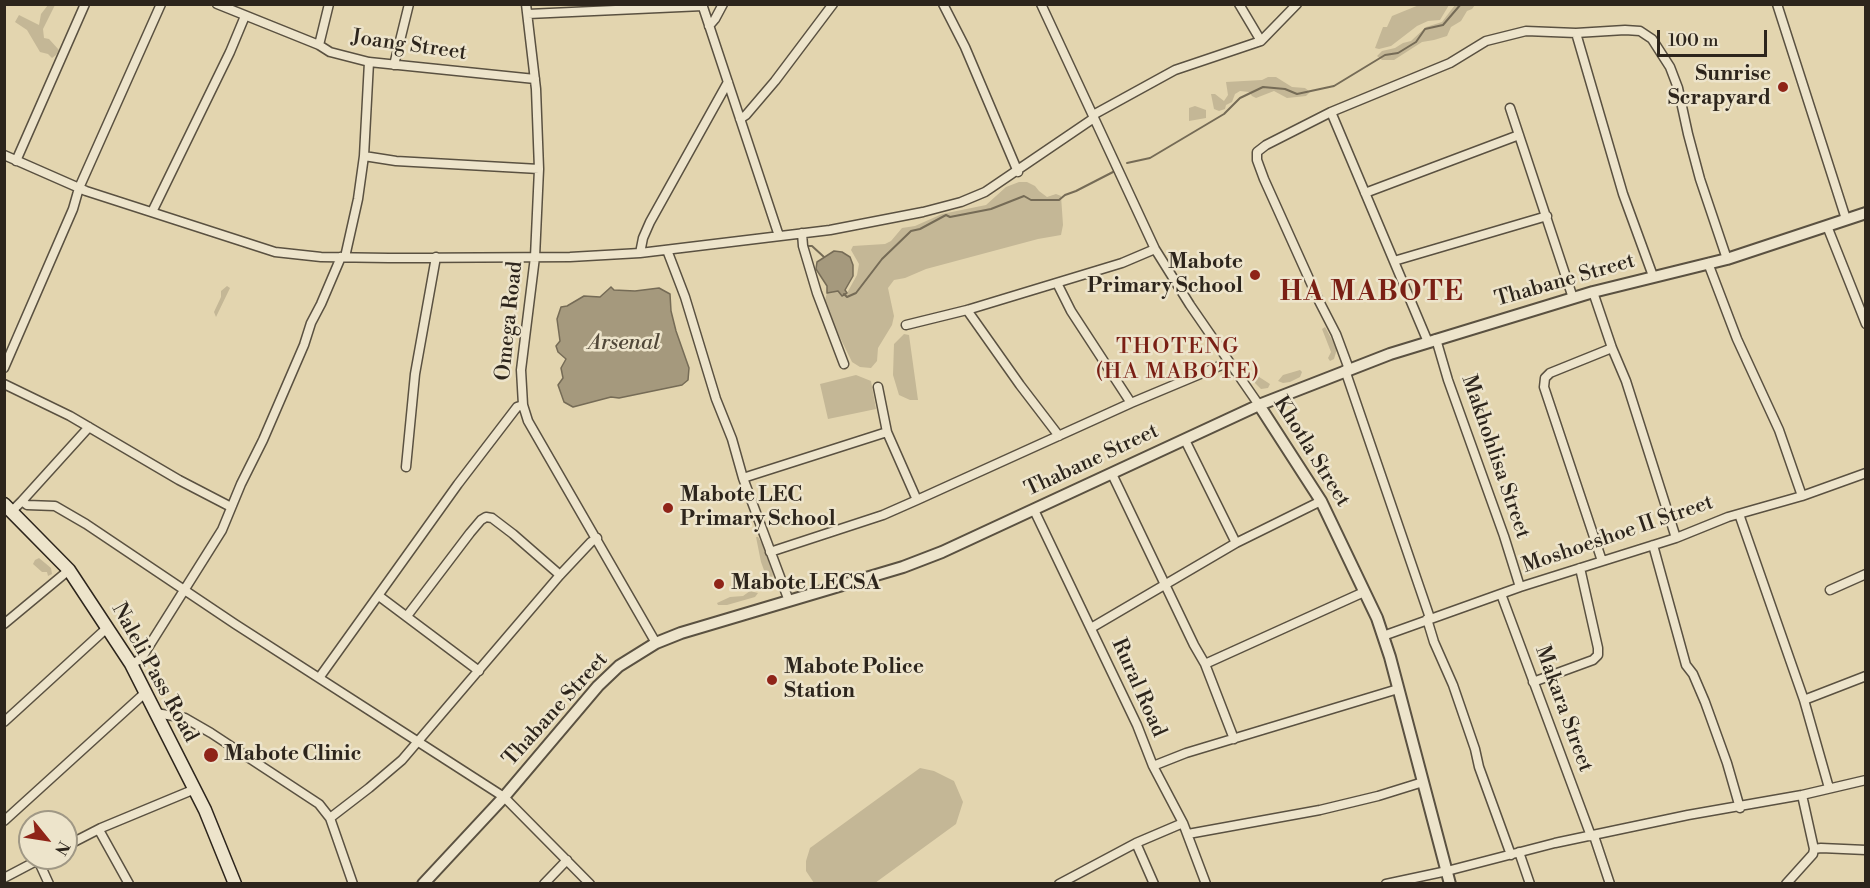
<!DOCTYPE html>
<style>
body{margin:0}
#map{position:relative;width:1870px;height:888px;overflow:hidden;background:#e3d5af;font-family:"Libre Bodoni",serif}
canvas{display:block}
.frame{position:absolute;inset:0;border:6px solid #2d251c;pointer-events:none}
.north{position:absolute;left:18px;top:810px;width:60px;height:60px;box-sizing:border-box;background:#ede4cb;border:2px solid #a09885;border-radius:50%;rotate:120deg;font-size:16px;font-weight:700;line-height:24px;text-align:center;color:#2d251c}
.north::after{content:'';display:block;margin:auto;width:21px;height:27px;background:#8f2418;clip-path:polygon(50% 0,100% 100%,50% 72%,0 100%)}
.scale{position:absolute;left:1657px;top:30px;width:110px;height:27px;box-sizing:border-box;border:3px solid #2d251c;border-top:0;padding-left:8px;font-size:18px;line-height:21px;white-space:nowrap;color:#2d251c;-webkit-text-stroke:4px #ede4cb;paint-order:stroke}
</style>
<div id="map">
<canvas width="1870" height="888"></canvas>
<div class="frame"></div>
<div class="north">N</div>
<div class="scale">100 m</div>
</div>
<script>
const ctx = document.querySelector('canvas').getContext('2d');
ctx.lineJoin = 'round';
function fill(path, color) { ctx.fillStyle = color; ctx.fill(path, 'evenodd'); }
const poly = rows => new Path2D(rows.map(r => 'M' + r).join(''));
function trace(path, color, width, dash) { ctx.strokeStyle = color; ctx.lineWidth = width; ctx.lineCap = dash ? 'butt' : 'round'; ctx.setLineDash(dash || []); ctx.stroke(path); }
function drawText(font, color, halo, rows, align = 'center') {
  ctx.font = font + ' "Libre Bodoni",serif'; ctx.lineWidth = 5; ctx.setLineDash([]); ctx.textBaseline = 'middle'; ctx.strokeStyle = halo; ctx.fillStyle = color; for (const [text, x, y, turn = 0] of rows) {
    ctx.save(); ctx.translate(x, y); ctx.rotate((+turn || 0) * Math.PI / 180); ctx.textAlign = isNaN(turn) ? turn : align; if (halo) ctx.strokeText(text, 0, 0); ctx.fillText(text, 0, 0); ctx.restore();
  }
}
const green = poly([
 [48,5,55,5,43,29,44,38,49,39,59,50,56,55,52,58,48,54,40,52,27,30,15,22,19,15,39,25,41,14],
 [1419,5,1449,5,1440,20,1428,21,1417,26,1391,46,1379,49,1375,48,1383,27,1387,27,1392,16],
 [1455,5,1475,5,1472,9,1467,11,1461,21,1451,27,1447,36,1434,40,1422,42,1394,60,1382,60,1377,56,1382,51,1395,48,1403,43,1411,41,1426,27,1442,22],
 [1268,77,1276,77,1292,87,1305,88,1310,92,1306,96,1287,98,1274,91,1256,98,1252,96,1249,92,1240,91,1235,94,1232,102,1226,105,1225,109,1219,111,1214,109,1211,94,1215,94,1224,101,1228,95,1226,82,1262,80],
 [1195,106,1206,110,1206,118,1189,121,1189,108],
 [1019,182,1027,182,1035,186,1039,191,1047,197,1056,194,1061,196,1063,225,1061,235,1038,239,926,269,905,278,894,280,888,288,894,316,892,325,878,348,877,361,871,368,860,367,852,362,831,319,825,300,827,293,838,291,847,293,857,275,859,264,851,250,853,246,885,244,891,241,902,228,915,226,942,214,986,205,1006,187],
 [227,286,230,288,216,317,214,312,221,297,221,291],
 [1325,327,1337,349,1334,359,1330,361,1328,358,1331,352,1322,329],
 [904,334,909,335,918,400,910,400,899,395,893,375,894,344],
 [1300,370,1302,372,1300,377,1290,382,1283,383,1278,381,1283,375],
 [1253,373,1270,384,1268,388,1261,389,1252,380,1251,374],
 [856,375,871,381,876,409,828,419,820,384],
 [756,537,758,537,762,544,773,574,772,578,769,577,765,573,761,562],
 [39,558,51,568,52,574,48,576,47,572,42,572,33,564,35,560],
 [750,591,758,593,755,597,727,605,718,605,717,603,730,597,743,596],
 [920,768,934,771,954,781,963,802,956,824,875,883,814,883,806,871,806,861,810,848]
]);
const water = poly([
 [834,251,842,252,850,257,853,265,853,276,845,290,847,293,842,296,838,291,827,293,827,286,816,269,817,262,834,251],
 [611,287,614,290,635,291,659,288,670,294,671,311,676,331,689,368,688,380,682,385,619,398,611,397,573,407,564,402,558,385,563,378,561,368,566,359,558,352,556,346,560,341,557,319,561,307,567,306,584,296,600,297,611,287]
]);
const stream = poly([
 [1127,163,1150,158,1224,114,1240,98,1263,87,1285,89,1297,94,1334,86,1385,55,1398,53,1416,42,1425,29,1443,25,1461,4],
 [805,246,812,246,824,257],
 [844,294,847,297,856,293,882,259,911,231,920,229,946,215,950,217,991,209,1024,196,1031,200,1059,200,1065,195,1076,191,1113,172]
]);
const minor = poly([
 [217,4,319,45,330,52,369,62,535,79],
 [526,4,536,89,539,169,535,257,521,370,523,405,528,421,656,643],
 [702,4,779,236],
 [943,4,965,47,1018,172],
 [1041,4,1155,249,1190,305,1259,405],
 [1239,4,1261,41],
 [1777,4,1846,219],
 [528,14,703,6],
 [709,26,715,19,723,4],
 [1576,33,1623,194,1653,276],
 [319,45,329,4],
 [394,65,409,4],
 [1510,108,1573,298],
 [1331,112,1428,342],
 [1093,115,1175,70,1261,41,1297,4],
 [740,119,746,115,775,81,833,4],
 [4,155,86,191,275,252,321,257,389,258,570,257,640,253,830,230,923,212,961,202,985,192,1094,118],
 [364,156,396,161,539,169],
 [16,161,85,4],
 [1365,193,1519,135],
 [152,212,230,52,245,16],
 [1827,226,1866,324],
 [802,233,803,246,817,293,844,364],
 [667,250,685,297,716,399,732,439,743,478,789,601],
 [640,253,643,238,650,222,728,82],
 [345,257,358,199,364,156,369,62],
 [1394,261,1547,216],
 [1708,263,1737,339,1779,430,1802,496],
 [1057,283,1071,311,1131,403],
 [1593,292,1612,348,1626,381,1676,538],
 [967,310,1020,385,1059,436],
 [906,325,967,310,1122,263,1155,249],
 [1436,339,1448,380,1504,536,1520,587],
 [4,368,73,209,79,188,161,4],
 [1349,369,1336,334,1319,301,1264,179,1257,160,1257,152,1266,145,1331,112,1450,63,1486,41,1526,31,1576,33,1625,30,1640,31,1652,39,1670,67,1678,88,1688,134,1700,179,1727,259],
 [1345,370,1430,618],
 [4,384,70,416,179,480,231,507],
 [878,387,887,432,917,500],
 [1185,440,1236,543],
 [406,467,415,374,436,257],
 [1112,474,1194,645,1205,664,1234,739],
 [743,478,887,432],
 [22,501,89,427],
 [1034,510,1137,725,1153,766,1183,823,1206,884],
 [12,511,22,501,27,505,55,506,86,524,235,624,504,797,590,884],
 [1739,514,1804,700,1829,788],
 [1653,545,1686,665,1693,674,1705,702,1727,763,1740,808],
 [770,552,883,515,917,500,1131,403,1229,362],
 [1602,561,1544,387,1545,378,1550,373,1612,348],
 [1830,590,1866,574],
 [1501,594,1591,836],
 [379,596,479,671],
 [407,616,470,533,481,520,486,517,492,518,513,534,560,575],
 [1427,619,1434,642,1453,685,1475,749,1479,767,1511,855],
 [4,624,69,570],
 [1091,628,1236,543,1321,501],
 [1383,636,1520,587,1676,538,1728,517,1802,496,1866,473],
 [131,664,139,660,144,654,222,530,241,484,263,440,304,345,311,323,321,304,341,257],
 [1205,664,1364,592],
 [319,678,458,484,517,407,523,405],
 [1533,682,1593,660,1598,655,1598,648,1580,568],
 [1804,700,1866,676],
 [156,713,185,718,211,733,319,804,330,818,353,884],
 [4,722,108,627],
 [1153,766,1186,753,1398,689],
 [1802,795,1814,849],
 [330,818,369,788,402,760,560,575,591,542,597,538],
 [4,821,146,692],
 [99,830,129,884],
 [1188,834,1320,810,1378,796,1423,782],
 [1594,836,1610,884],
 [1136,843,1154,884],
 [66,846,101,828,195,789],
 [1519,852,1530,884],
 [38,860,49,884],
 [4,878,42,858],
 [544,884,567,860],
 [1059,884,1136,843,1183,823],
 [1386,884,1447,871,1555,843,1688,815,1802,795,1866,780],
 [1786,884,1813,854,1814,849,1821,848,1866,850]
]);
const tertiary = poly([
 [1259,405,1321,501,1377,618,1390,657,1450,884],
 [423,884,504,797,598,686,619,666,656,643,681,633,903,567,942,552,1259,405,1390,354,1593,292,1727,259,1866,213]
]);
const secondary = poly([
 [4,504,69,570,131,664,205,810,235,884]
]);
const markers = [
 [1783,87,6,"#8f2418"],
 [1255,275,6,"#8f2418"],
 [668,508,6,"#8f2418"],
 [719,584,6,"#8f2418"],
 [772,680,6,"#8f2418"],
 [211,755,8,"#8f2418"]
];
const streetNames = [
 ["Joang Street",409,46,8],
 ["Thabane Street",1565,281,-16],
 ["Omega Road",510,321,-84],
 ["Khotla Street",1311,452,58],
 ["Makhohlisa Street",1495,457,71],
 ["Thabane Street",1092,461,-25],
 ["Moshoeshoe II Street",1618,535,-19],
 ["Naleli Pass Road",154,673,61],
 ["Rural Road",1138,688,66],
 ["Makara Street",1563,709,70],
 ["Thabane Street",556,710,-48]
];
const poiNames = [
 ["Sunrise",1771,75,"right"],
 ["Scrapyard",1771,99,"right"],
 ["Mabote",1243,263,"right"],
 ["Primary School",1243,287,"right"],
 ["Mabote LEC",680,496],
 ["Primary School",680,520],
 ["Mabote LECSA",731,584],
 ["Mabote Police",784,668],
 ["Station",784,692],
 ["Mabote Clinic",224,755]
];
const waterNames = [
 ["Arsenal",624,344]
];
const neighbourhoodNames = [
 ["THOTENG",1178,348],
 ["(HA MABOTE)",1178,373]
];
const districtNames = [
 ["HA MABOTE",1372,294]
];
fill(green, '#c4b796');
fill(water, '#a5997d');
trace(water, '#756b56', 1.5);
trace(stream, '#756b56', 2);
trace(minor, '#5a5141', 11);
trace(tertiary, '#5a5141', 14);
trace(secondary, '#2d251c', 15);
trace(minor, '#ede4cb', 8);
trace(tertiary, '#ede4cb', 10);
trace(secondary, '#ede4cb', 12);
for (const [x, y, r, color] of markers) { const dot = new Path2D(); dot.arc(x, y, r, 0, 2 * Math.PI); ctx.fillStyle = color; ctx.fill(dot); trace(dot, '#ede4cb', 2); }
drawText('21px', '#2d251c', '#ede4cb', streetNames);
drawText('bold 21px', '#2d251c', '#ede4cb', poiNames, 'left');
drawText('italic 22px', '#514839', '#ede4cb', waterNames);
ctx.letterSpacing = '1.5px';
drawText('22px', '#7a1f14', '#ede4cb', neighbourhoodNames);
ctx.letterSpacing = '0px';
ctx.letterSpacing = '1.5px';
drawText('bold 27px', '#7a1f14', '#ede4cb', districtNames);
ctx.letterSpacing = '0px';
</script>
